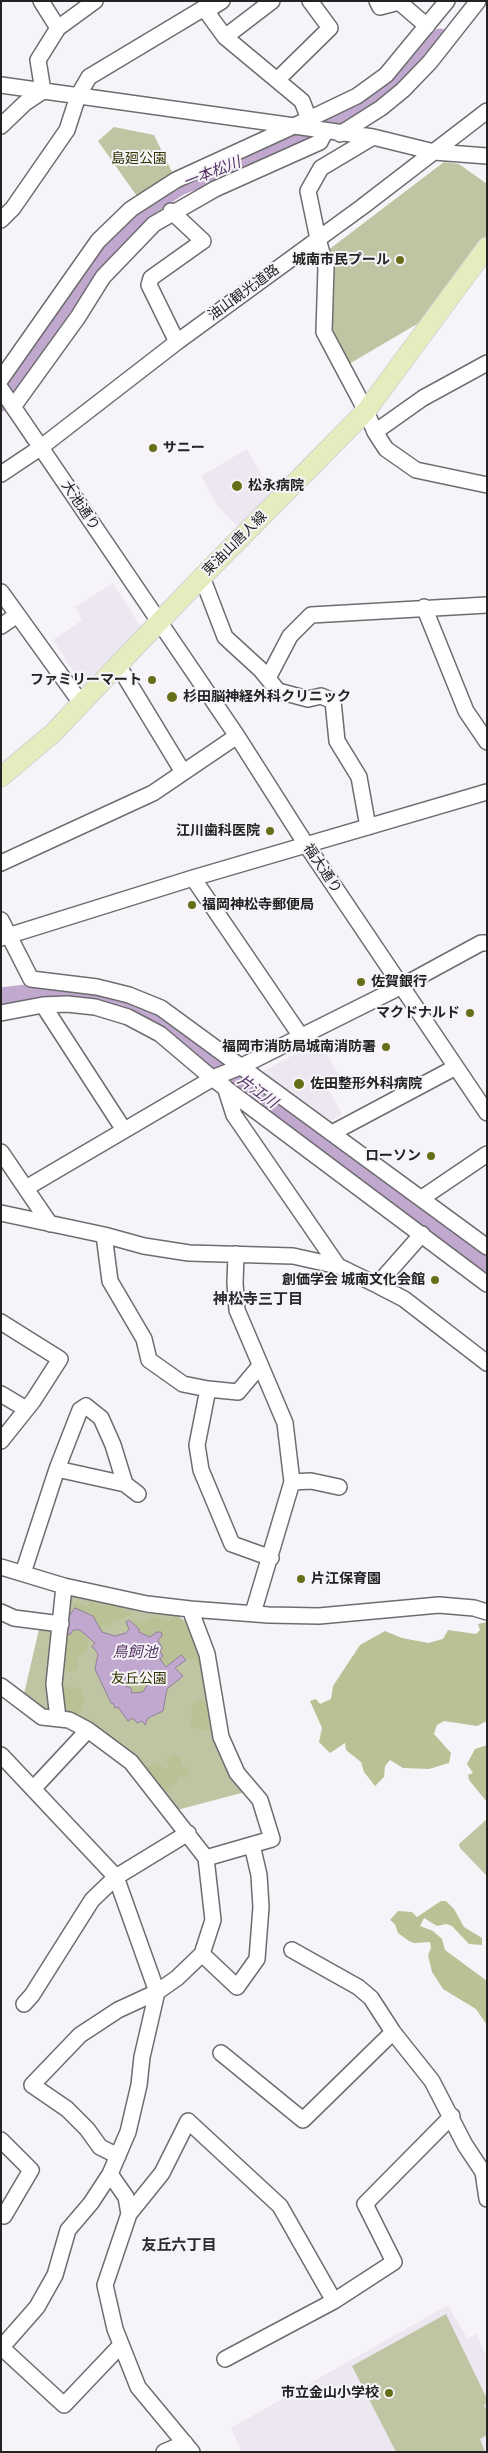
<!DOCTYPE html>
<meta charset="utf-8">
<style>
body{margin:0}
#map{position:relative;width:488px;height:2453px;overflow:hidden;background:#f6f4f8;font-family:Signika,sans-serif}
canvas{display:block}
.frame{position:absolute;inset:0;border:2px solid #232324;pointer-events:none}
</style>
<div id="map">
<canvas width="488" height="2453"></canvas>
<div class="frame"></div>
</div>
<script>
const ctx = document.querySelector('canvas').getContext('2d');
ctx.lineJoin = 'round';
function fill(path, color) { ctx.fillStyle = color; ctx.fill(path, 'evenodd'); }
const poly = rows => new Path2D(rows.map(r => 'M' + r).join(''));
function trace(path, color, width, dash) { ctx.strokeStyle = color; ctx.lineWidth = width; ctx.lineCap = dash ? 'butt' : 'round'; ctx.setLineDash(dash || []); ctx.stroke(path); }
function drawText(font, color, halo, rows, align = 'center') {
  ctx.font = font + ' Signika,"Noto Sans JP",sans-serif'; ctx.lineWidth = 4; ctx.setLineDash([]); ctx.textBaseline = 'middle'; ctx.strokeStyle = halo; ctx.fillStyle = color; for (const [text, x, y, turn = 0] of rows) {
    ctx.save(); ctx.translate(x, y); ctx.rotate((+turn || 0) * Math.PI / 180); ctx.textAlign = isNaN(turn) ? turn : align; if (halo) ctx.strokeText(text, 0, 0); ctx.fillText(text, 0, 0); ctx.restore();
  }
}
const built = poly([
 [247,449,273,495,239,528,218,507,201,476],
 [113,583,141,627,83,686,53,640,82,620,75,607],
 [320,1041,342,1081,328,1089,342,1114,323,1126,257,1074],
 [448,2305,467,2338,477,2334,487,2359,487,2452,242,2452,231,2428]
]);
const green = poly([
 [114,127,154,135,174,176,139,199,98,141],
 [444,162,459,164,487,184,487,236,429,317,349,364,331,334,327,251],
 [70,1594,145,1613,178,1616,192,1625,208,1687,249,1791,177,1810,136,1757,61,1714,58,1687],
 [40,1625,56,1629,50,1715,23,1698],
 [487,1819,487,1874,486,1875,460,1848,459,1844],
 [446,2314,487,2399,487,2404,484,2405,487,2411,487,2435,480,2439,485,2452,396,2452,352,2366]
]);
const forest = poly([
 [77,1602,87,1606,89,1603,93,1602,102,1607,105,1605,120,1607,129,1611,131,1615,113,1622,107,1628,103,1625,101,1630,87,1636,88,1648,85,1654,76,1658,79,1662,77,1670,71,1672,62,1667,65,1660,69,1616,74,1609,73,1605],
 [159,1617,170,1621,173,1617,179,1617,191,1632,190,1637,204,1668,200,1667,195,1660,182,1659,170,1667,164,1669,150,1640,138,1634,130,1626,133,1620,144,1624,146,1618],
 [487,1622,487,1721,477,1726,444,1721,437,1725,434,1734,451,1753,449,1763,429,1769,403,1768,390,1760,385,1766,384,1777,375,1786,364,1772,361,1762,346,1750,345,1743,330,1753,319,1742,322,1728,310,1701,316,1699,320,1704,331,1699,333,1686,360,1645,385,1631,402,1638,428,1643,443,1639,448,1630,476,1634,480,1630,478,1624],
 [129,1673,145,1679,148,1684,143,1692,132,1693,125,1686,126,1677],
 [69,1686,81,1690,84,1699,82,1712,74,1715,63,1714,61,1690],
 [198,1700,203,1700,207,1704,212,1721,209,1730,191,1728,192,1704],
 [487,1745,487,1802,469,1780,468,1775,473,1773,467,1764,475,1749],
 [174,1755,181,1757,181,1764,191,1773,186,1777,179,1776,174,1786,167,1786,170,1790,162,1794,159,1792,160,1784,150,1782,145,1768,157,1762,164,1768,169,1767,167,1760],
 [441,1901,446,1901,454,1909,464,1927,482,1938,482,1945,469,1944,452,1926,446,1924,437,1926,424,1918,420,1926,433,1931,442,1939,445,1950,487,1981,487,2025,476,2009,443,1989,432,1972,428,1955,431,1948,430,1942,414,1943,409,1941,398,1933,395,1924,390,1920,398,1911,412,1912,417,1917]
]);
const water = poly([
 [75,1608,93,1616,102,1632,115,1636,126,1633,129,1629,126,1622,129,1620,139,1629,139,1632,150,1637,157,1632,161,1632,162,1636,158,1640,162,1648,160,1651,163,1656,160,1659,166,1667,181,1655,186,1660,175,1668,183,1676,167,1689,163,1711,148,1718,145,1725,142,1721,137,1723,133,1718,128,1721,118,1707,115,1708,113,1703,111,1703,95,1669,98,1654,92,1646,95,1643,80,1630,73,1630,70,1635,67,1633,69,1616,75,1608],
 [129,1673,145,1679,148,1684,143,1692,132,1693,131,1688,125,1686,126,1677,129,1673]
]);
const river = poly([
 [1,401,62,306,95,261,141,210,179,185,281,146,349,115,392,89,440,39],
 [1,998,44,993,78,994,138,1009,162,1023,487,1261]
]);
const minor = poly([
 [41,1,58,28],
 [377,1,380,7,399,2,427,26],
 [225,37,272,1],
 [277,80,330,28,310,1],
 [1,85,373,137,434,152,487,156],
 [309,119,357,96,386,75,447,1],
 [1,126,25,103,43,91,38,60,58,28,95,1],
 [340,134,381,108,403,90,430,62,478,1],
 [373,137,321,168,308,191,318,239,326,267,324,332,366,411,375,432,386,449,416,470,487,485],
 [171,211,203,241,151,278,149,285,177,342],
 [1,220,13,208,67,130,78,96,89,77,204,8,206,11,222,1],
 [1,379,98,241,131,209,176,180,309,119,302,101,225,37,206,11],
 [1,389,237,736,307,846,487,1113],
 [13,407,78,317,103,277,154,224,215,189,320,142,325,132],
 [375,432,423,398,487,363],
 [1,474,40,448,177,342,362,207,487,111],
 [202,577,225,637,261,670,278,691,308,699,321,696,333,701,337,741,359,777,368,827],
 [1,592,81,703],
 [424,607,466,711,487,742],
 [1,626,17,615],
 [118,665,183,772],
 [268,678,290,636,311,615,487,605],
 [1,863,153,793,237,736],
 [193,878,300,1035],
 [1,920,31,979,97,987,129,995,161,1008,487,1247],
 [1,938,193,878,487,792],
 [43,1005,124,1130],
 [1,1013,43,1005,67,1004,95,1007,128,1017,160,1034,212,1078,487,1284],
 [225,1087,234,1115,338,1266,377,1285,422,1234],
 [332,1133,456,1067],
 [1,1152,50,1224],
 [26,1188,215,1077,240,1067,402,986,481,943,487,943],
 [422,1198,487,1154],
 [1,1213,104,1235,110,1281,144,1339,149,1360,183,1384,208,1389,197,1445,201,1470,232,1544,271,1558],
 [104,1235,144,1246,189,1253,293,1256,338,1266],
 [236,1254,235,1283,237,1310,285,1423,292,1482,253,1613],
 [377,1285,404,1299,487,1363],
 [1,1322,60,1359,33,1401,1,1441],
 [208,1389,238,1392,259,1367],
 [1,1394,26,1409],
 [57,1469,125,1484,138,1494],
 [292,1482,311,1481,339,1487],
 [1,1567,64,1586,147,1604,190,1609,269,1615,319,1616,439,1605,474,1608,487,1612],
 [23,1573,57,1469,80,1410,86,1406,101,1418,113,1445,125,1484],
 [190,1609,207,1654,221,1737,237,1773,260,1800,272,1839,206,1858],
 [1,1612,14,1618,61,1624],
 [1,1686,42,1717,69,1720,88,1730,33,1789],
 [58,1718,54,1684,64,1586],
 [88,1730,131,1762,206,1858,213,1920,202,1954,177,1978,157,1992,118,2010,80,2035,32,2085,67,2109,87,2129,100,2147,118,2156],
 [1,1755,116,1877,157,1992,142,2057,139,2085,128,2132,110,2174,126,2197,129,2214],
 [292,1950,358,1987,371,1998,393,2032,432,2081,465,2145,483,2172,487,2199],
 [202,1954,237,1987,257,1959,261,1907,259,1875,252,1845],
 [24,2004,32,1995,92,1900,116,1877,188,1833],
 [221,2053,303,2120,393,2032],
 [1,2140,31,2170,4,2216],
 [1,2347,64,2405,121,2345],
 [1,2348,37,2307,55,2275,68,2230,91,2203,110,2174],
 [225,2359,334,2301],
 [164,2452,185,2443],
 [192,2452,138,2387,115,2329,105,2285,129,2214,162,2173,188,2121,280,2206,334,2301,394,2262,365,2204,452,2116]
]);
const major = poly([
 [1,777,53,733,202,577,366,411,487,247]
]);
const markers = [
 [400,260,5,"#666f17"],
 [153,448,5,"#666f17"],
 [237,486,6,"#666f17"],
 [152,680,5,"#666f17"],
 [172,697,6,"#666f17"],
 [270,831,5,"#666f17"],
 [192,905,5,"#666f17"],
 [361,982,5,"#666f17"],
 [470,1013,5,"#666f17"],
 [386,1047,5,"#666f17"],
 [299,1084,6,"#666f17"],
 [431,1156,5,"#666f17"],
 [435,1280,5,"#666f17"],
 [301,1579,5,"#666f17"],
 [389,2393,5,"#666f17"]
];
const parkNames = [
 ["島廻公園",139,159],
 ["友丘公園",139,1679]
];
const poiNames = [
 ["城南市民プール",390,260],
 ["サニー",163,448,"left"],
 ["松永病院",248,486,"left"],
 ["ファミリーマート",142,680],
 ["杉田脳神経外科クリニック",183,697,"left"],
 ["江川歯科医院",260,831],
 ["福岡神松寺郵便局",202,905,"left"],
 ["佐賀銀行",371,982,"left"],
 ["マクドナルド",460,1013],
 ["福岡市消防局城南消防署",376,1047],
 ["佐田整形外科病院",310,1084,"left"],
 ["ローソン",421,1156],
 ["創価学会 城南文化会館",425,1280],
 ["片江保育園",311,1579,"left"],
 ["市立金山小学校",379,2393]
];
const streetNames = [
 ["油山観光道路",244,293,-36],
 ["大池通り",80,506,56],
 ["東油山唐人線",235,544,-45],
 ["福大通り",322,869,56]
];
const waterNames = [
 ["一本松川",212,173,-21],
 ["片江川",257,1092,36],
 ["鳥飼池",135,1653]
];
const neighbourhoodNames = [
 ["神松寺三丁目",258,1300],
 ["友丘六丁目",179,2246]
];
fill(built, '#ede7f1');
fill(green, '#bfc5a2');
fill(forest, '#b9c195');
fill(water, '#c0a8ce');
trace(water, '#91809b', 1);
trace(river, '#c0a8ce', 21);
trace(minor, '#6e6c70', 18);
trace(major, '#d3d3d3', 21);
trace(minor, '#fff', 15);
trace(major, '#e5ecbe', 19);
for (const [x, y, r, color] of markers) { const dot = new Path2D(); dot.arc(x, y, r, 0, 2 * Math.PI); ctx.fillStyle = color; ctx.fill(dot); trace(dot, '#f6f4f8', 2); }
drawText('14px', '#2f3400', '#f6f4f8', parkNames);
drawText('bold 14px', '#232324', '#f6f4f8', poiNames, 'right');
drawText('14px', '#232324', '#f6f4f8', streetNames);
drawText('italic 15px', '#523162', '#f6f4f8', waterNames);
drawText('bold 15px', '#2b2a2c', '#f6f4f8', neighbourhoodNames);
</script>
